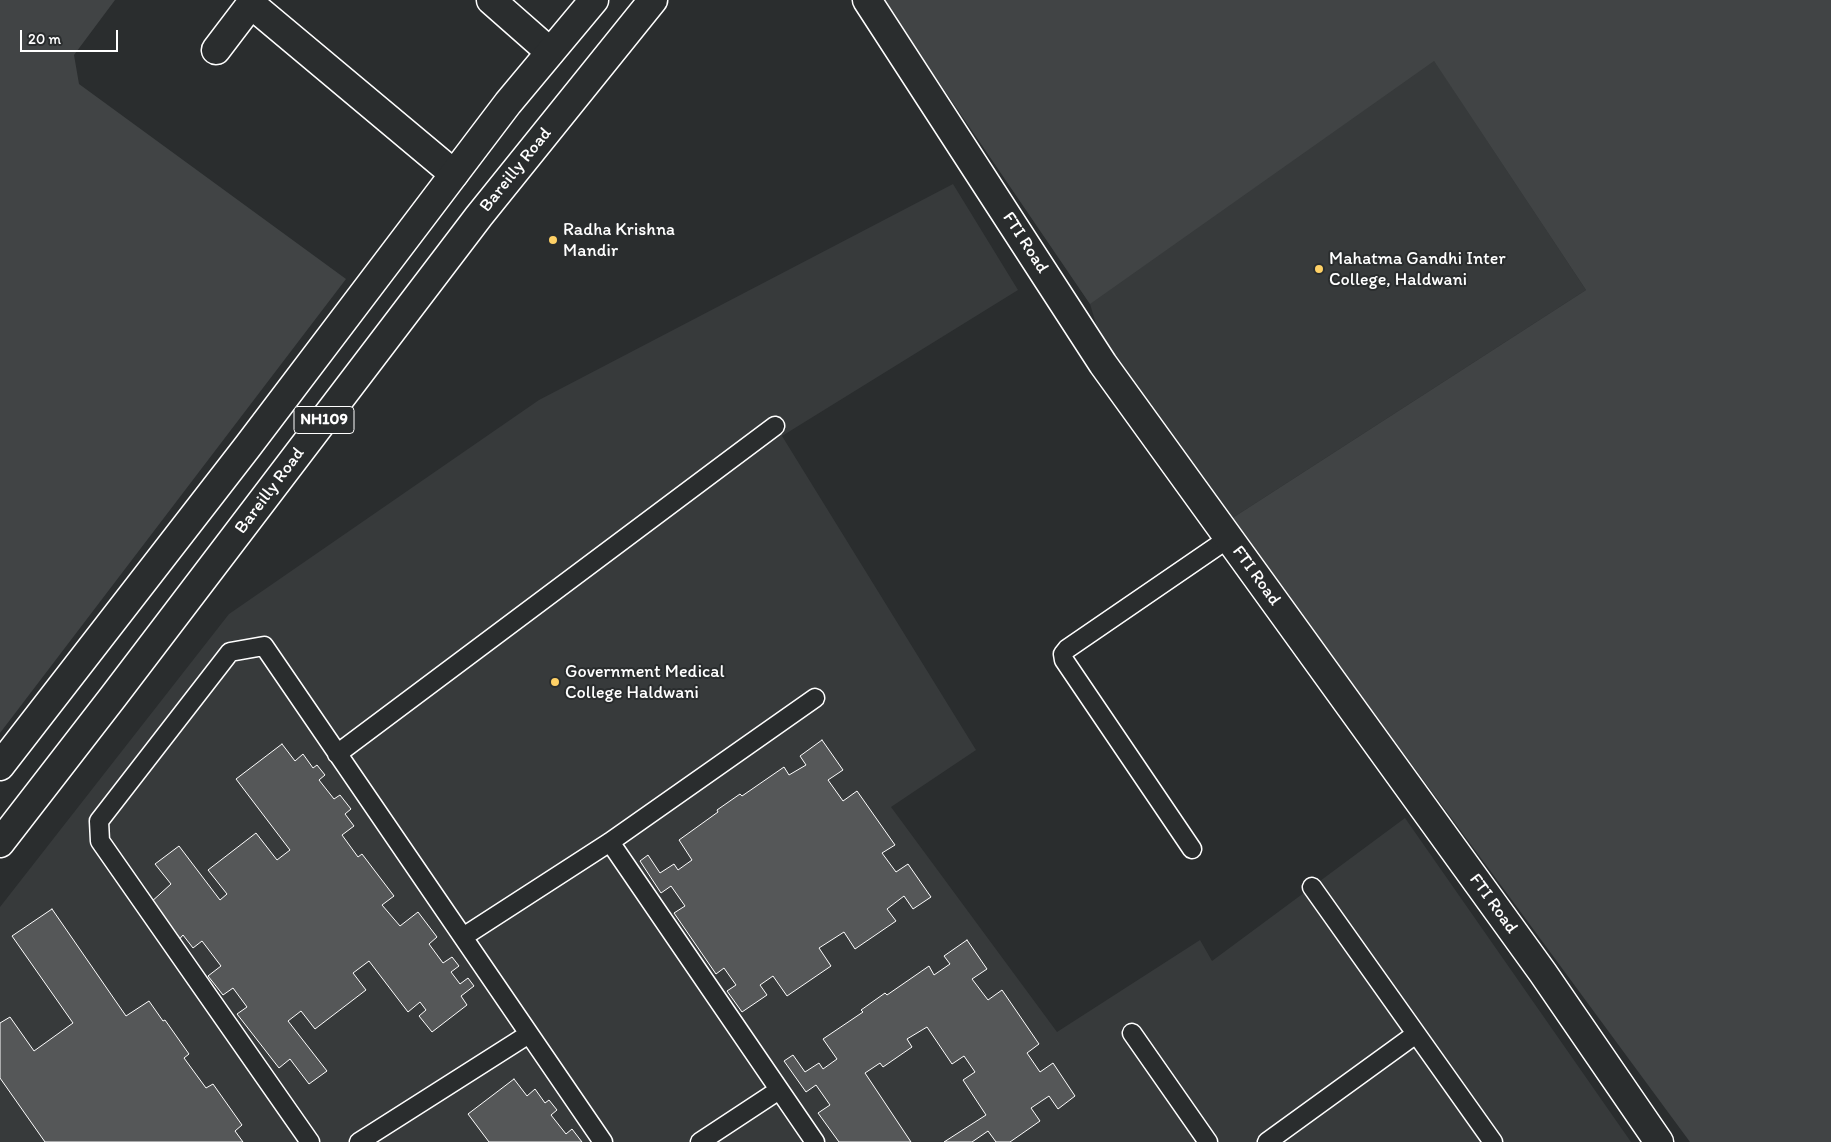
<!DOCTYPE html>
<style>
body{margin:0}
#map{position:relative;width:1831px;height:1142px;overflow:hidden;background:#2a2d2e;font-family:Itim,sans-serif}
canvas{display:block}
.scale{position:absolute;left:20px;top:30px;width:98px;height:22px;box-sizing:border-box;border:2px solid #fff;border-top:0;padding-left:6px;font-size:15px;line-height:18px;white-space:nowrap;color:#fff;-webkit-text-stroke:4px #2a2d2e;paint-order:stroke}
</style>
<div id="map">
<canvas width="1831" height="1142"></canvas>
<div class="scale">20 m</div>
</div>
<script>
const ctx = document.querySelector('canvas').getContext('2d');
ctx.lineJoin = 'round';
function fill(path, color) { ctx.fillStyle = color; ctx.fill(path, 'evenodd'); }
const poly = rows => new Path2D(rows.map(r => 'M' + r).join(''));
function trace(path, color, width, dash) { ctx.strokeStyle = color; ctx.lineWidth = width; ctx.lineCap = dash ? 'butt' : 'round'; ctx.setLineDash(dash || []); ctx.stroke(path); }
function drawText(font, color, halo, rows, align = 'center') {
  ctx.font = font + ' Itim,sans-serif'; ctx.lineWidth = 4; ctx.setLineDash([]); ctx.textBaseline = 'middle'; ctx.strokeStyle = halo; ctx.fillStyle = color; for (const [text, x, y, turn = 0] of rows) {
    ctx.save(); ctx.translate(x, y); ctx.rotate((+turn || 0) * Math.PI / 180); ctx.textAlign = isNaN(turn) ? turn : align; if (halo) ctx.strokeText(text, 0, 0); ctx.fillText(text, 0, 0); ctx.restore();
  }
}
const built = poly([
 [1394,0,1586,290,1231,519,1100,337,1090,304,945,91],
 [953,184,1018,290,782,436,976,750,891,807,1057,1032,1200,940,1212,961,1405,818,1631,1142,0,1142,0,907,229,614,539,400]
]);
const green = poly([
 [0,0,115,0,74,55,79,84,346,279,0,733],
 [883,0,1831,0,1831,1142,1690,1142,1231,519,1586,290,1434,61,1090,304]
]);
const building = poly([
 [822,740,843,770,828,780,843,801,857,791,895,845,882,853,896,872,908,864,931,897,913,909,904,896,887,909,896,921,855,949,844,932,819,948,831,966,787,996,773,976,760,985,767,995,742,1012,727,991,736,985,724,968,716,974,674,913,685,906,671,886,661,893,640,861,648,855,660,873,674,864,678,870,692,860,679,840,718,812,717,810,740,794,742,796,784,767,789,775,806,765,800,756,822,740],
 [282,744,295,761,303,754,313,768,317,765,325,775,319,780,334,799,340,795,351,809,345,814,354,826,342,835,358,857,362,854,394,896,382,905,400,926,418,912,437,937,429,944,443,963,452,957,459,966,451,972,460,984,468,978,474,986,461,996,467,1005,432,1032,419,1016,426,1010,420,1002,408,1012,369,961,353,973,366,990,315,1029,301,1011,288,1021,327,1071,309,1084,290,1059,279,1068,237,1014,247,1007,233,988,223,995,208,976,221,966,202,941,193,948,183,935,176,943,150,903,171,884,155,864,179,846,220,900,227,894,208,870,256,833,277,860,290,850,236,779,282,744],
 [52,909,126,1016,149,1001,163,1021,165,1020,189,1054,184,1058,206,1088,213,1084,242,1125,235,1131,243,1142,45,1142,0,1078,0,1023,10,1017,34,1051,73,1023,12,936,52,909],
 [967,940,987,969,972,979,988,1000,1002,990,1039,1044,1027,1053,1040,1072,1053,1063,1075,1096,1058,1109,1049,1096,1031,1108,1040,1121,1010,1142,996,1142,988,1131,972,1142,944,1142,986,1115,963,1080,975,1072,964,1056,952,1064,927,1027,907,1039,912,1047,883,1067,880,1063,865,1073,911,1142,839,1142,818,1113,830,1105,816,1085,806,1092,784,1061,793,1055,805,1072,819,1063,823,1069,837,1059,823,1039,863,1012,861,1010,885,993,887,995,929,966,934,975,950,964,944,956,967,940],
 [514,1079,527,1096,535,1089,545,1103,549,1100,557,1110,551,1115,566,1134,572,1129,582,1142,489,1142,468,1114,514,1079]
]);
const service = poly([
 [337,754,775,426],
 [610,842,815,1142],
 [1192,849,1064,660,1063,654,1067,649,1229,538],
 [1312,887,1493,1142],
 [463,937,610,842,815,698],
 [1132,1033,1208,1142],
 [310,1142,100,841,99,821,230,652,264,646,603,1142],
 [359,1142,529,1034],
 [700,1142,779,1090],
 [1267,1142,1416,1034]
]);
const minor = poly([
 [491,0,550,52],
 [251,4,454,174],
 [216,50,254,0]
]);
const secondary = poly([
 [867,0,1103,364,1543,973,1659,1142]
]);
const trunk = poly([
 [0,766,248,446,508,103,594,0],
 [0,843,113,697,479,216,653,0]
]);
const markers = [
 [553,240,5,"#ffd166"],
 [1319,269,5,"#ffd166"],
 [555,682,5,"#ffd166"]
];
const shields = [
 [324,420,60]
];
const shieldNames = [
 ["NH109",324,420]
];
const streetNames = [
 ["Bareilly Road",516,170,-51],
 ["FTI Road",1025,243,57],
 ["Bareilly Road",270,491,-53],
 ["FTI Road",1256,576,54],
 ["FTI Road",1493,904,54]
];
const poiNames = [
 ["Radha Krishna",563,230],
 ["Mandir",563,251],
 ["Mahatma Gandhi Inter",1329,259],
 ["College, Haldwani",1329,280],
 ["Government Medical",565,672],
 ["College Haldwani",565,693]
];
fill(built, '#373a3b');
fill(green, '#414445');
fill(building, '#555758');
trace(building, '#fff', 1);
trace(service, '#fff', 21);
trace(minor, '#fff', 31);
trace(secondary, '#fff', 31);
trace(trunk, '#fff', 31);
trace(service, '#2a2d2e', 18);
trace(minor, '#2a2d2e', 28);
trace(secondary, '#2a2d2e', 28);
trace(trunk, '#2a2d2e', 28);
for (const [x, y, r, color] of markers) { const dot = new Path2D(); dot.arc(x, y, r, 0, 2 * Math.PI); ctx.fillStyle = color; ctx.fill(dot); trace(dot, '#2a2d2e', 2); }
for (const [x, y, w] of shields) { const box = new Path2D(); box.roundRect(x - w / 2, y - 13.5, w, 27, 4); ctx.fillStyle = '#2a2d2e'; ctx.fill(box); trace(box, '#fff', 1); }
drawText('bold 16px', '#fff', null, shieldNames);
drawText('18px', '#fff', '#2a2d2e', streetNames);
drawText('18px', '#fff', '#2a2d2e', poiNames, 'left');
</script>
